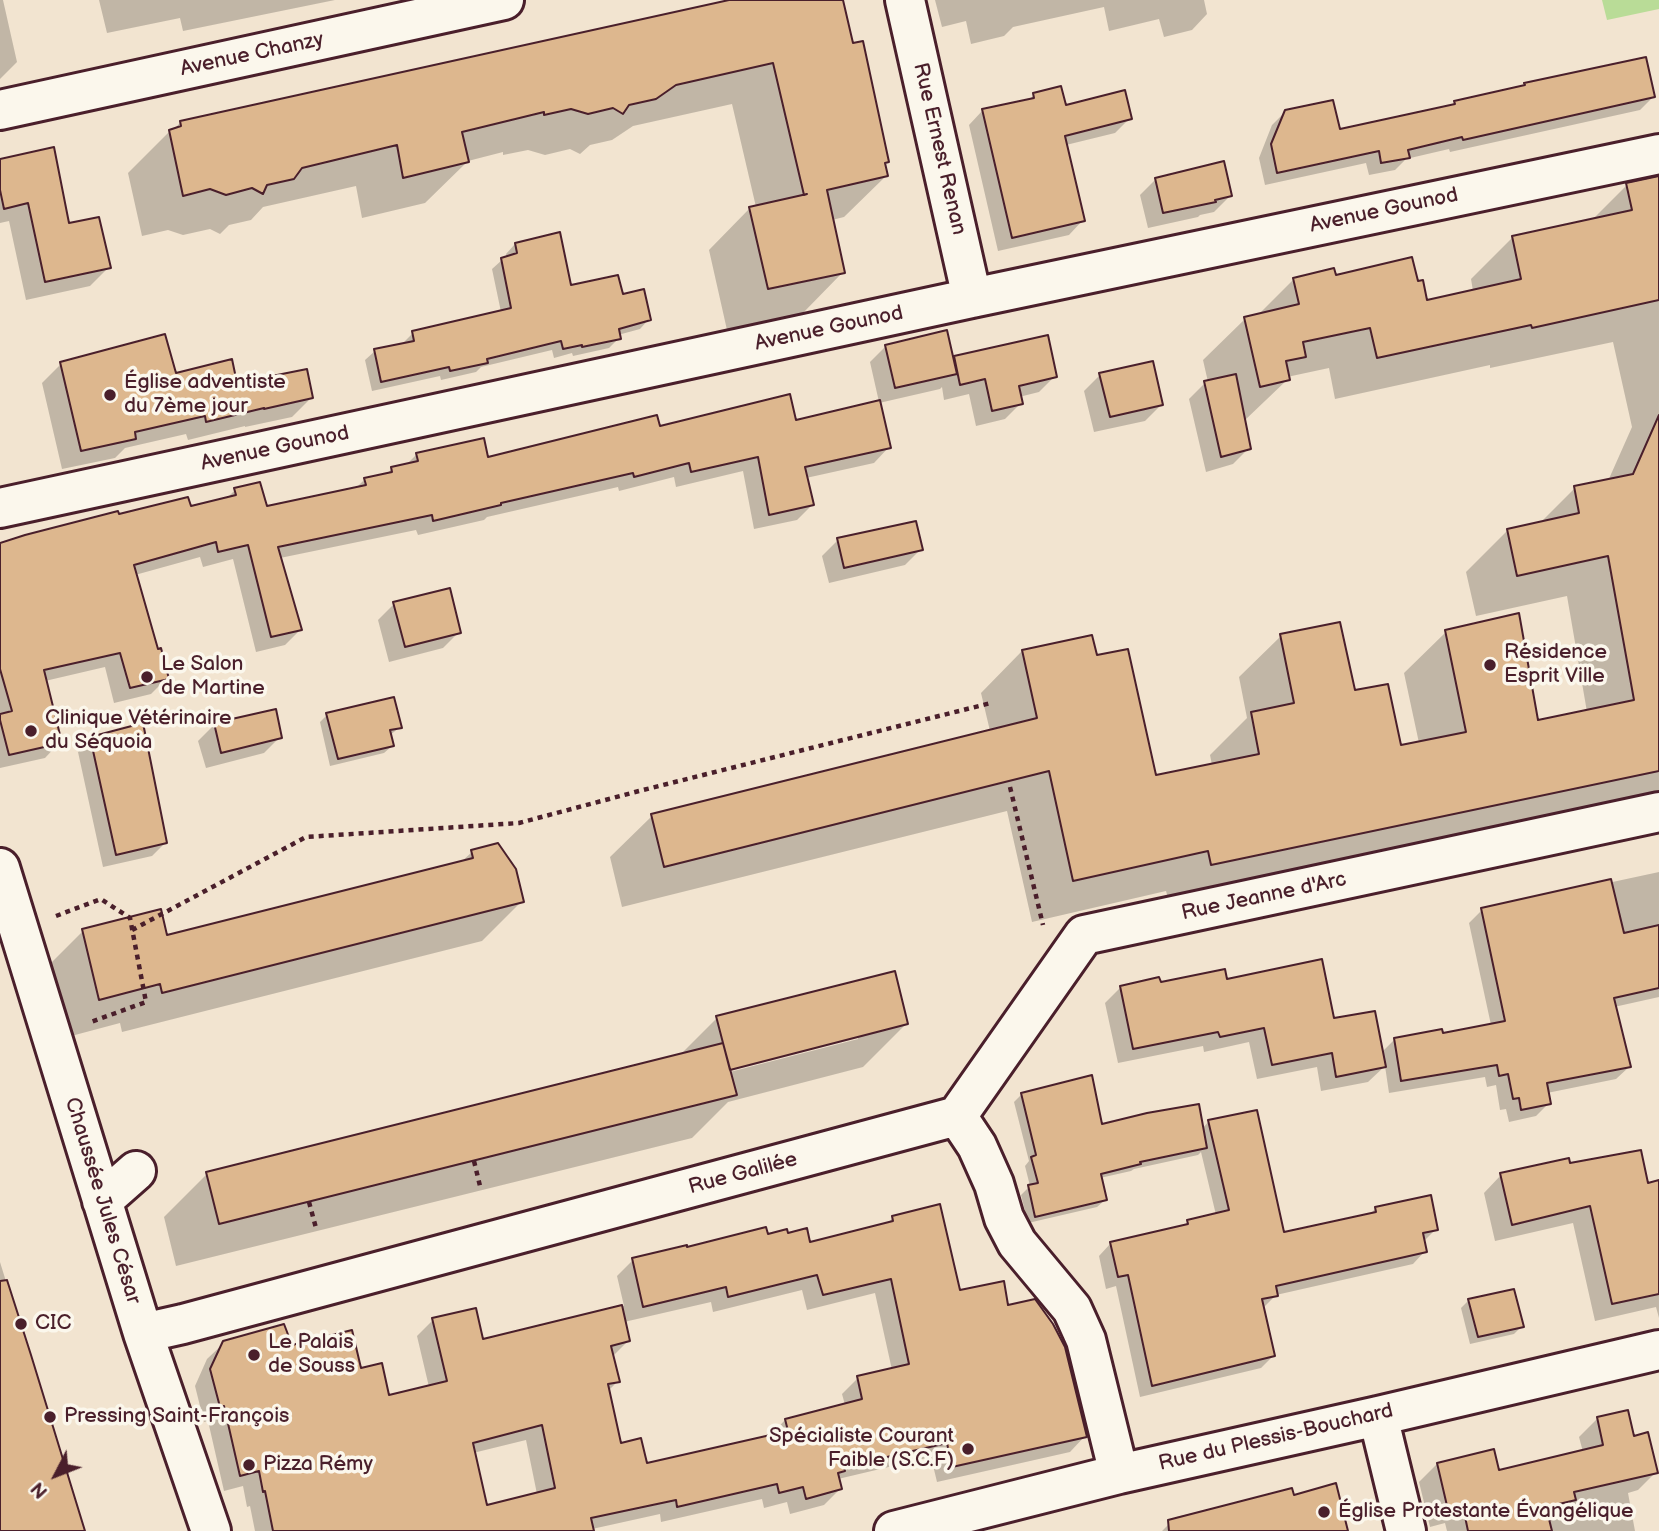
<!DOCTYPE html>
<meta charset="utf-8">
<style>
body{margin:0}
#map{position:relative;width:1659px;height:1531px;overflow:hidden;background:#f2e4d0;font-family:"Balsamiq Sans",sans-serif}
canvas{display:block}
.north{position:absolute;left:21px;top:1440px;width:70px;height:70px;-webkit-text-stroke:5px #fbf7ec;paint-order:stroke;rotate:228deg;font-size:19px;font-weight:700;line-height:28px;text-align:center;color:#4a1f2b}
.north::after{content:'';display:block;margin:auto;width:24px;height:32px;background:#4a1f2b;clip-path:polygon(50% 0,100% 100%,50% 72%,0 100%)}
</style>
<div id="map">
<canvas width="1659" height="1531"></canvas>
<div class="north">N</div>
</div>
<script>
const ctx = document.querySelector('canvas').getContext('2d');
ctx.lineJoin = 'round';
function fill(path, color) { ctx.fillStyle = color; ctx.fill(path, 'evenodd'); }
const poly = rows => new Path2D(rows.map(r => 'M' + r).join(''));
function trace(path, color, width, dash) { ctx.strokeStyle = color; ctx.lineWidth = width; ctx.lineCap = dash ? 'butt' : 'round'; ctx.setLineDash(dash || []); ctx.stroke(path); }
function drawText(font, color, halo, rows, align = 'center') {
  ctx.font = font + ' "Balsamiq Sans",sans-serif'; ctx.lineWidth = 7; ctx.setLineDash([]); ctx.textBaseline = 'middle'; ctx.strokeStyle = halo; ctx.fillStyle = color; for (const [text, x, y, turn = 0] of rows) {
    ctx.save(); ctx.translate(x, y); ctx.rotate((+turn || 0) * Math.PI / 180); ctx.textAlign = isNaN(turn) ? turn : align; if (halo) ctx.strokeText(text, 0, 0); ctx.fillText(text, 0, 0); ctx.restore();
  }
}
const green = poly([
 [1602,0,1659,0,1659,9,1607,20]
]);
const shadow = poly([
 [0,0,3,0,17,62,0,79],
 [99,0,335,0,183,31,180,18,107,33],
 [736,0,842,0,852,46,887,162,883,166,886,176,844,217,832,220,843,272,802,314,727,330,709,250,750,208,756,207,732,104,633,126,612,140,590,145,580,154,570,149,545,155,528,150,503,155,503,152,468,161,425,203,362,218,356,186,263,207,251,220,229,225,220,234,210,229,183,235,168,230,142,236,128,173,170,131,173,130,181,122],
 [935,0,1204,0,1207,14,1192,30,1164,37,1159,19,1109,31,1104,7,1013,27,1004,36,971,44,966,21,942,27],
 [1034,95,1064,107,1130,118,1115,133,1066,145,1083,220,1069,235,998,251,969,125,983,110,1028,101],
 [1653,97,1640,110,1450,152,1449,149,1406,159,1395,170,1369,175,1366,163,1265,185,1259,158,1272,125,1286,111,1338,131,1451,107,1455,102],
 [0,161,68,225,109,267,90,286,26,300,9,221,0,223],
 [1659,178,1659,803,1170,905,1166,891,1032,922,1007,811,622,907,610,857,652,816,990,731,981,693,1022,651,1095,657,1155,777,1212,765,1210,755,1247,718,1239,677,1281,636,1353,692,1399,747,1419,743,1404,673,1446,632,1537,722,1587,712,1567,596,1476,616,1466,572,1508,530,1540,523,1575,488,1608,481,1632,427,1613,342,1490,368,1490,365,1335,399,1329,368,1287,377,1288,379,1244,421,1249,448,1233,464,1206,472,1189,399,1205,383,1208,382,1203,360,1245,319,1257,316,1294,279,1334,277,1416,283,1425,302,1473,291,1471,279,1512,238,1591,221,1627,185],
 [1156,179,1230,196,1214,212,1200,215,1198,217,1148,228,1140,195],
 [515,244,570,287,622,296,649,319,640,329,618,335,619,338,609,348,573,356,572,353,554,358,552,350,481,367,476,372,441,380,440,376,372,391,365,360,375,351,404,345,403,343,413,333,501,312,492,269,502,260,507,258,506,254],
 [886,346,952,360,955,358,1055,376,1039,392,1019,397,1021,403,1005,419,976,426,969,394,944,400,942,387,940,389,879,403,889,447,874,463,806,478,812,505,797,520,754,529,743,471,676,487,674,477,619,491,618,487,487,517,484,520,418,535,416,530,280,558,300,630,285,645,256,652,233,559,203,567,200,557,135,575,167,678,151,694,114,703,105,667,45,681,60,742,45,758,0,768,0,545,117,516,189,508,226,499,235,490,266,508,356,488,365,479,385,475,392,469,405,466,417,454,486,459,658,428,794,422,879,402,870,362],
 [61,364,174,375,311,398,292,417,245,427,245,426,188,440,186,434,125,448,115,458,62,469,42,383],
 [1100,375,1161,405,1145,421,1094,432,1084,391],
 [838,540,921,549,905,565,829,583,822,556],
 [394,604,459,632,443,648,389,662,378,620],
 [327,715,400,727,389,736,392,746,384,753,330,766,320,722],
 [214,725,280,737,264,753,206,768,198,741],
 [91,739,165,843,152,856,103,867,78,752],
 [472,852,522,901,482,941,122,1032,120,1023,60,1039,43,971,83,931,165,937,460,863],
 [1659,872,1659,997,1614,1007,1629,1067,1616,1079,1547,1093,1549,1103,1536,1116,1509,1122,1506,1109,1500,1110,1496,1085,1487,1087,1485,1077,1389,1093,1385,1066,1368,1082,1321,1091,1317,1067,1257,1079,1249,1042,1204,1052,1203,1046,1118,1063,1105,1003,1121,987,1226,981,1333,1020,1381,1053,1395,1039,1442,1035,1491,1025,1469,923,1482,910],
 [717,1018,907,1023,863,1067,728,1102,692,1138,176,1266,164,1217,207,1174,679,1056],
 [858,1035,858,1039,722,1074,721,1070],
 [1022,1094,1101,1126,1202,1129,1209,1121,1283,1234,1369,1215,1375,1209,1436,1229,1423,1242,1425,1251,1413,1264,1276,1295,1264,1307,1273,1356,1261,1368,1140,1397,1116,1286,1106,1289,1099,1256,1111,1243,1183,1227,1188,1222,1216,1215,1201,1152,1198,1155,1134,1169,1131,1171,1100,1178,1105,1200,1097,1207,1028,1223,1021,1195,1030,1186,1025,1166,1029,1161,1014,1102],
 [1569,1165,1647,1185,1659,1182,1659,1318,1656,1307,1595,1321,1573,1223,1495,1241,1484,1193,1501,1175],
 [893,1218,958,1292,1007,1308,1085,1436,1070,1452,937,1482,931,1457,838,1479,840,1489,824,1505,790,1514,787,1502,764,1508,762,1499,661,1522,660,1514,592,1529,593,1531,255,1531,250,1506,247,1507,243,1486,224,1491,208,1421,204,1422,195,1386,207,1359,224,1343,291,1347,360,1370,388,1397,429,1387,417,1336,433,1320,482,1341,624,1306,617,1276,633,1260,767,1236,787,1235,809,1244,885,1225],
 [802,1290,807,1310,875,1293,892,1370,858,1378,842,1394,845,1405,785,1420,770,1436,646,1465,619,1445,608,1391,618,1381,612,1357,628,1341,624,1322,711,1302,713,1312],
 [526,1440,537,1494,485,1507,473,1453],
 [0,1262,83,1531,0,1531],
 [1469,1300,1522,1326,1514,1334,1470,1344,1461,1308],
 [1597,1419,1632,1438,1656,1472,1638,1490,1628,1493,1635,1531,1447,1531,1445,1523,1430,1527,1419,1482,1437,1464,1498,1472,1583,1452,1579,1437],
 [1292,1497,1341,1531,1162,1531,1176,1517,1218,1507,1218,1509]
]);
const building = poly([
 [729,0,843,0,853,43,863,41,889,162,885,163,888,176,827,190,845,273,768,289,749,207,807,194,804,195,773,63,676,85,656,99,629,105,623,114,613,108,588,114,571,109,544,115,544,112,462,132,469,162,403,178,397,145,302,168,294,179,267,185,263,194,252,188,226,195,210,189,183,196,169,130,181,126,180,121,729,0],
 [1646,57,1655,97,1463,140,1462,137,1408,150,1410,158,1381,163,1379,151,1277,173,1271,144,1285,110,1333,100,1340,129,1455,104,1454,101,1525,85,1524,83,1646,57],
 [1061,86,1066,105,1125,90,1132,119,1065,136,1085,221,1012,238,982,109,1034,98,1033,93,1061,86],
 [54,147,69,223,99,217,111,268,45,282,28,203,4,209,0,190,0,159,54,147],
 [1224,161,1232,196,1215,200,1216,202,1163,213,1155,178,1224,161],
 [1659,176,1659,300,1532,328,1531,325,1377,358,1370,328,1303,342,1306,357,1286,361,1290,380,1260,387,1244,317,1299,304,1293,278,1334,268,1336,275,1412,257,1418,281,1423,280,1427,300,1521,279,1512,236,1632,210,1626,183,1659,176],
 [560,232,571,285,618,275,623,294,644,289,651,320,619,329,621,339,582,347,582,345,563,349,561,341,487,359,488,363,450,371,449,367,381,382,374,349,414,341,412,331,511,308,501,258,517,253,515,243,560,232],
 [947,330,957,374,895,388,885,345,947,330],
 [165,334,176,373,232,359,237,383,307,369,313,398,264,409,264,408,206,422,205,416,135,432,136,439,81,451,60,362,165,334],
 [1048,335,1057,377,1019,386,1023,404,992,411,985,379,960,385,954,356,1048,335],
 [1153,361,1163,405,1110,417,1099,373,1153,361],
 [1236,374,1251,449,1221,457,1204,381,1236,374],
 [790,394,796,420,880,400,891,448,805,467,814,505,769,515,758,457,691,472,689,463,634,477,633,473,501,503,501,505,433,521,432,515,278,547,302,630,271,637,248,545,218,552,216,542,134,565,158,649,161,648,169,679,130,688,120,653,44,670,62,743,9,755,0,720,0,714,12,711,0,669,0,543,25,535,118,511,119,514,188,497,191,506,236,495,234,488,260,482,267,506,366,485,364,478,392,472,391,467,418,461,416,453,484,438,488,457,657,415,660,426,790,394],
 [1659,415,1659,771,1211,865,1208,851,1073,881,1049,771,664,867,651,814,1037,718,1022,650,1092,635,1097,655,1128,649,1156,775,1259,754,1251,712,1294,703,1280,634,1340,622,1355,690,1388,684,1401,745,1466,732,1445,630,1519,613,1538,720,1634,700,1608,556,1517,576,1507,529,1579,513,1574,486,1633,474,1659,415],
 [916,521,923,550,844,568,837,538,916,521],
 [450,588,461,633,405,647,393,602,450,588],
 [394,697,402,728,390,730,394,746,338,759,326,713,394,697],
 [276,709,282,738,221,753,214,723,276,709],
 [143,723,167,843,116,855,90,737,143,723],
 [498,843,516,869,524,902,162,993,160,984,99,1000,82,929,161,909,167,935,473,858,471,850,498,843],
 [1611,879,1624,933,1659,925,1659,988,1614,998,1631,1067,1547,1083,1551,1104,1521,1110,1519,1098,1513,1099,1508,1074,1499,1076,1497,1065,1401,1081,1394,1038,1442,1029,1443,1033,1505,1021,1481,908,1611,879],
 [1322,959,1334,1018,1375,1011,1386,1067,1336,1077,1332,1053,1272,1065,1264,1028,1220,1037,1218,1032,1133,1049,1120,986,1159,977,1161,982,1225,969,1227,979,1322,959],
 [895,971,908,1024,730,1070,716,1016,895,971],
 [723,1043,737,1095,219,1224,206,1172,723,1043],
 [1092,1075,1102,1124,1147,1113,1199,1104,1207,1148,1140,1162,1141,1164,1101,1174,1107,1200,1035,1217,1028,1185,1038,1183,1031,1157,1036,1155,1021,1093,1092,1075],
 [1257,1110,1284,1232,1376,1212,1375,1207,1431,1195,1438,1230,1423,1233,1427,1252,1276,1286,1278,1296,1262,1299,1275,1356,1152,1386,1128,1275,1118,1277,1110,1242,1188,1224,1187,1220,1229,1210,1208,1120,1257,1110],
 [1641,1150,1648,1183,1659,1180,1659,1294,1612,1304,1590,1206,1512,1225,1500,1173,1569,1158,1570,1163,1641,1150],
 [940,1204,960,1290,1004,1281,1008,1305,1035,1299,1053,1324,1065,1347,1087,1437,952,1467,947,1443,844,1467,845,1471,838,1473,842,1489,806,1499,803,1487,779,1493,777,1484,677,1507,676,1500,591,1518,594,1531,273,1531,265,1491,263,1492,259,1471,240,1476,224,1406,220,1407,210,1369,223,1341,284,1324,292,1345,352,1330,361,1368,382,1363,389,1395,447,1381,432,1318,476,1308,483,1339,622,1305,630,1341,611,1346,620,1382,608,1384,621,1443,641,1438,647,1463,788,1431,785,1419,862,1399,857,1376,909,1364,891,1279,823,1295,817,1275,728,1297,726,1287,643,1307,632,1258,687,1245,687,1247,766,1227,768,1234,787,1229,788,1233,807,1228,810,1242,893,1221,892,1216,940,1204],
 [542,1425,555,1488,487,1505,473,1443,542,1425],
 [7,1280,31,1355,85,1531,0,1531,0,1281,7,1280],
 [1514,1289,1524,1327,1478,1337,1468,1299,1514,1289],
 [1628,1410,1634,1436,1648,1432,1658,1473,1574,1492,1576,1500,1546,1507,1552,1531,1468,1531,1463,1507,1448,1510,1437,1463,1494,1449,1499,1470,1603,1445,1597,1417,1628,1410],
 [1336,1483,1348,1531,1169,1531,1168,1520,1292,1488,1294,1495,1336,1483]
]);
const path = poly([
 [1010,787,1043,925],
 [56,916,101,899,130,918,146,1002,88,1023],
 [132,930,306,837,519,823,639,791,991,703],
 [474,1161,480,1186],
 [309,1202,316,1228]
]);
const minor = poly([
 [905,0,972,298],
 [0,110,504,0],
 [0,508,972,298,1659,154],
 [0,868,143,1333,211,1531],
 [957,1116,1084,935,1659,812],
 [957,1116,977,1146,994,1184,1004,1218,1017,1243,1072,1309,1086,1340,1119,1474],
 [102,1201,136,1171],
 [143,1333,183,1324,957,1116],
 [1378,1416,1406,1531],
 [894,1531,1119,1474,1378,1416,1659,1350]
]);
const markers = [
 [110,395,7,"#4a1f2b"],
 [1490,665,7,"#4a1f2b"],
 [147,677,7,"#4a1f2b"],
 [31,731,7,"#4a1f2b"],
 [21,1324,7,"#4a1f2b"],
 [254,1355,7,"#4a1f2b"],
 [50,1417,7,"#4a1f2b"],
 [968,1449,7,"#4a1f2b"],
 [249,1465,7,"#4a1f2b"],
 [1324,1512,7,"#4a1f2b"]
];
const streetNames = [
 ["Avenue Chanzy",252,55,-12],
 ["Rue Ernest Renan",939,149,77],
 ["Avenue Gounod",1384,211,-12],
 ["Avenue Gounod",829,329,-12],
 ["Avenue Gounod",275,449,-12],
 ["Rue Jeanne d'Arc",1264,897,-12],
 ["Rue Galilée",743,1174,-15],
 ["Chaussée Jules César",102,1201,73],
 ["Rue du Plessis-Bouchard",1276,1438,-13]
];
const poiNames = [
 ["Église adventiste",124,383],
 ["du 7ème jour",124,407],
 ["Résidence",1504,653],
 ["Esprit Ville",1504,677],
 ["Le Salon",161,665],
 ["de Martine",161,689],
 ["Clinique Vétérinaire",45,719],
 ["du Séquoia",45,743],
 ["CIC",35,1324],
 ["Le Palais",268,1343],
 ["de Souss",268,1367],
 ["Pressing Saint-François",64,1417],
 ["Spécialiste Courant",954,1437,"right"],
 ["Faible (S.C.F)",954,1461,"right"],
 ["Pizza Rémy",263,1465],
 ["Église Protestante Évangélique",1338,1512]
];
fill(green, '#b9dc97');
fill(shadow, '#0003');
fill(building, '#ddb78e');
trace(building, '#4a1f2b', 2);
trace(minor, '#4a1f2b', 44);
trace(path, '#4a1f2b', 4.5, [5, 5]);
trace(minor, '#fbf7ec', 38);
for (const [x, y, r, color] of markers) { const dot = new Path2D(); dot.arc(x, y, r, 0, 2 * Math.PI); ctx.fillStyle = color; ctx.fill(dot); trace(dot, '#fbf7ec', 2.5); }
drawText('21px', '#4a1f2b', '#fbf7ec', streetNames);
drawText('21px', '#4a1f2b', '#fbf7ec', poiNames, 'left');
</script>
